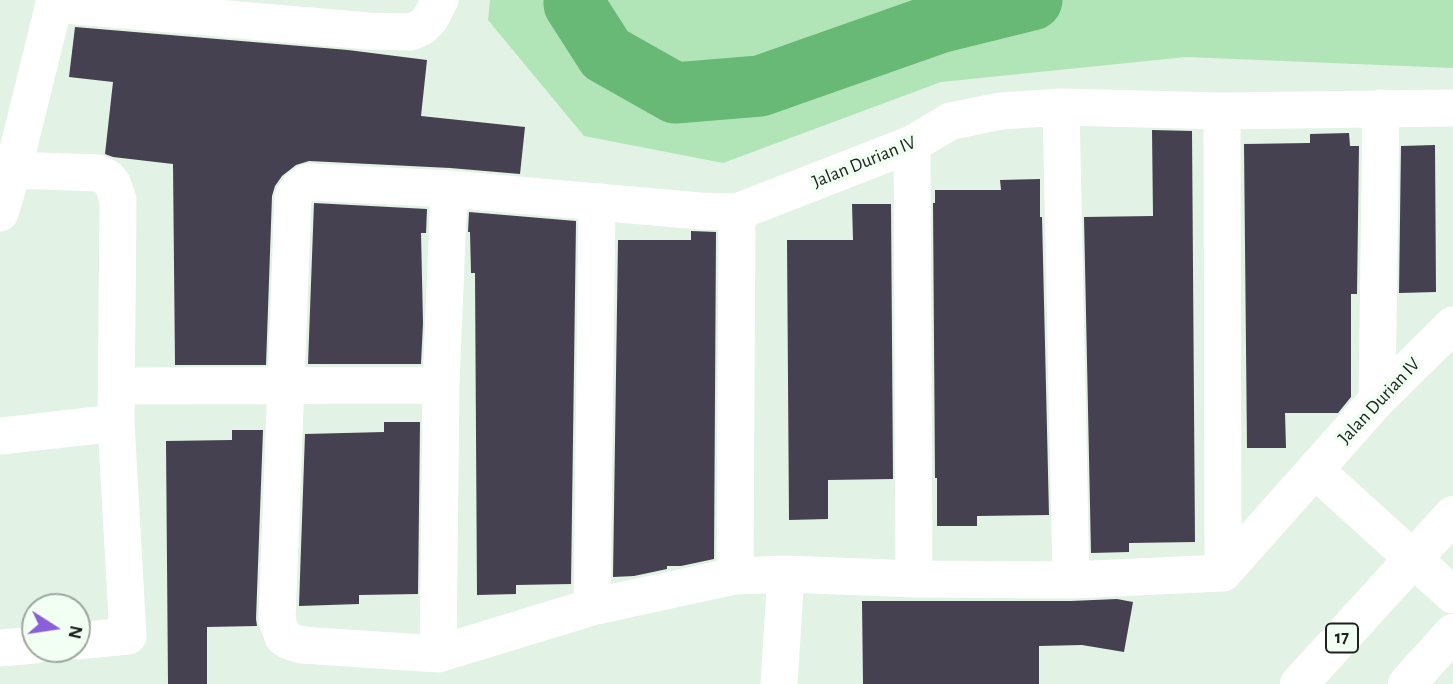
<!DOCTYPE html>
<style>
body{margin:0}
#map{position:relative;width:1453px;height:684px;overflow:hidden;background:#e2f2e4;font-family:"Alegreya Sans",sans-serif}
canvas{display:block}
.north{position:absolute;left:21px;top:593px;width:70px;height:70px;box-sizing:border-box;background:#f2fff3;border:2px solid #9da79d;border-radius:50%;rotate:102deg;font-size:19px;font-weight:700;line-height:28px;text-align:center;color:#1d221d}
.north::after{content:'';display:block;margin:auto;width:24px;height:32px;background:#8a5fda;clip-path:polygon(50% 0,100% 100%,50% 72%,0 100%)}
</style>
<div id="map">
<canvas width="1453" height="684"></canvas>
<div class="north">N</div>
</div>
<script>
const ctx = document.querySelector('canvas').getContext('2d');
ctx.lineJoin = 'round';
function fill(path, color) { ctx.fillStyle = color; ctx.fill(path, 'evenodd'); }
const poly = rows => new Path2D(rows.map(r => 'M' + r).join(''));
function trace(path, color, width, dash) { ctx.strokeStyle = color; ctx.lineWidth = width; ctx.lineCap = dash ? 'butt' : 'round'; ctx.setLineDash(dash || []); ctx.stroke(path); }
function drawText(font, color, halo, rows, align = 'center') {
  ctx.font = font + ' "Alegreya Sans",sans-serif'; ctx.lineWidth = 7; ctx.setLineDash([]); ctx.textBaseline = 'middle'; ctx.strokeStyle = halo; ctx.fillStyle = color; for (const [text, x, y, turn = 0] of rows) {
    ctx.save(); ctx.translate(x, y); ctx.rotate((+turn || 0) * Math.PI / 180); ctx.textAlign = isNaN(turn) ? turn : align; if (halo) ctx.strokeText(text, 0, 0); ctx.fillText(text, 0, 0); ctx.restore();
  }
}
const green = poly([
 [490,0,1453,0,1453,68,1186,57,941,82,723,163,584,136,488,20]
]);
const river = poly([
 [574,0,574,4,606,54,675,93,760,86,939,23,1032,0]
]);
const building = poly([
 [75,27,348,50,427,60,421,116,525,127,520,174,450,168,309,161,296,165,282,176,275,186,272,196,266,365,175,365,173,164,113,157,105,154,113,82,69,77],
 [1152,130,1192,131,1195,542,1129,543,1129,552,1091,553,1084,217,1153,216],
 [1349,133,1350,146,1359,146,1357,294,1351,294,1351,397,1338,413,1285,413,1286,448,1247,448,1244,144,1310,143,1310,134],
 [1435,145,1436,292,1399,293,1401,146],
 [1040,179,1040,217,1042,217,1049,515,977,516,977,526,937,526,937,478,935,478,933,203,935,203,935,190,1001,190,1000,180],
 [314,203,427,209,426,233,421,233,423,323,421,364,308,364],
 [852,204,891,204,893,479,828,480,828,519,789,520,787,240,853,240],
 [469,212,576,221,571,584,516,585,516,594,477,595,475,273,471,273,470,232,468,232],
 [691,231,716,232,714,559,681,566,667,566,667,569,634,576,613,577,618,240,691,240],
 [384,422,420,422,418,594,359,595,359,604,299,606,305,434,384,432],
 [232,430,263,430,256,619,257,626,207,627,207,684,168,684,166,441,232,440],
 [1117,599,1133,602,1124,652,1082,645,1039,646,1039,684,863,684,862,601,1071,601]
]);
const minor = poly([
 [54,4,368,31,411,32,422,27,430,19,440,0],
 [1061,107,1071,580],
 [1222,111,1223,573],
 [912,144,914,579],
 [13,170,98,173,108,178,113,185,118,200,116,423,128,636,77,641],
 [0,213,13,170,55,0],
 [117,386,441,385],
 [1377,400,1381,108],
 [0,436,116,423],
 [1315,470,1453,595],
 [1223,573,1071,580,914,579,786,574,735,576,592,607,438,654,302,645,289,641,283,637,277,620,293,197,299,188,308,182,449,189,700,211,737,212,912,144,951,121,1001,111,1061,107,1222,111,1453,108],
 [1223,573,1377,400,1453,325],
 [735,576,737,212],
 [592,607,597,203],
 [0,648,35,645],
 [438,654,441,385,449,189],
 [779,684,786,574]
]);
const motorway = poly([
 [1299,684,1453,515],
 [1407,684,1453,633]
]);
const shields = [
 [1342,638,32]
];
const shieldNames = [
 ["17",1342,638]
];
const streetNames = [
 ["Jalan Durian IV",864,162,-22],
 ["Jalan Durian IV",1379,401,-47]
];
fill(green, '#b1e5b7');
trace(river, '#68b975', 61);
fill(building, '#454150');
trace(minor, '#fff', 37);
trace(motorway, '#fff', 38);
for (const [x, y, w] of shields) { const box = new Path2D(); box.roundRect(x - w / 2, y - 14.5, w, 29, 5); ctx.fillStyle = '#f2fff3'; ctx.fill(box); trace(box, '#1d221d', 2); }
drawText('bold 18px', '#1d221d', null, shieldNames);
drawText('19px', '#1d221d', '#f2fff3', streetNames);
</script>
